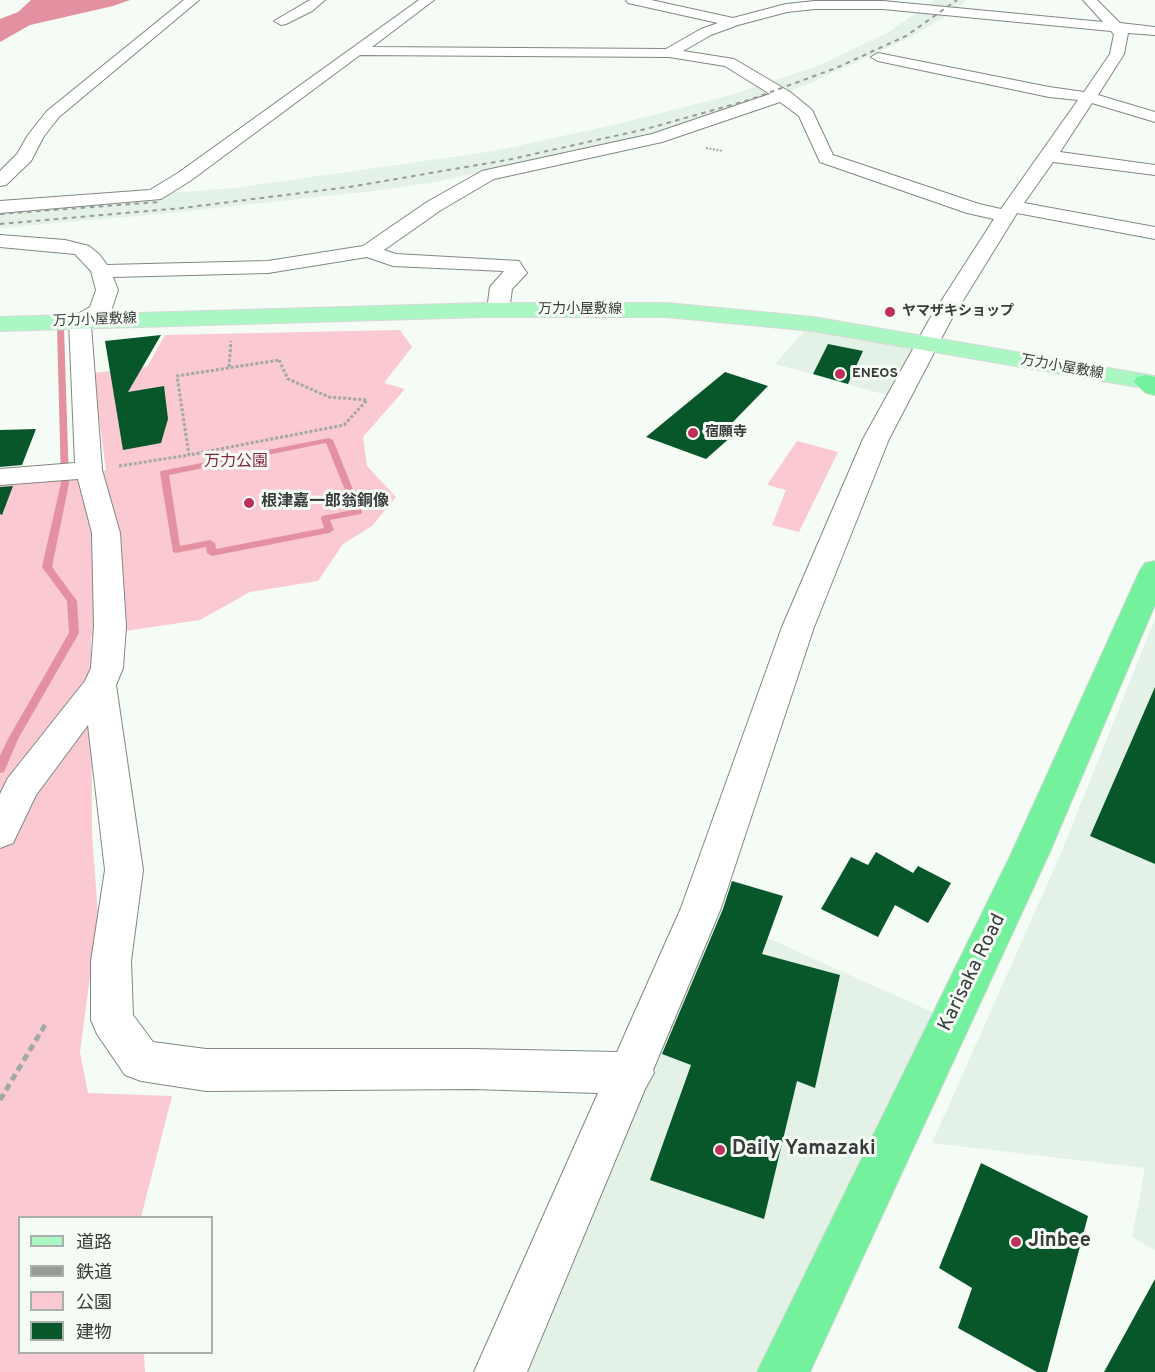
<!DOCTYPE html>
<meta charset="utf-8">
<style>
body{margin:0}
#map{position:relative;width:1155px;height:1372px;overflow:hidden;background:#f5fcf6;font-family:Overpass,"Noto Sans JP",sans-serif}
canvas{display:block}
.legend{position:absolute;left:18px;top:1216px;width:195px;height:138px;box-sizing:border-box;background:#f5fcf6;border:2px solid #aaafab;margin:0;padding:8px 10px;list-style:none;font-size:18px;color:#393c3a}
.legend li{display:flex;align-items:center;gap:12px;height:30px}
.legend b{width:30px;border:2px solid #aaafab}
</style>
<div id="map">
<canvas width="1155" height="1372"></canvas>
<ul class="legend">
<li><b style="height:8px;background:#abf7c4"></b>道路</li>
<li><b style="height:8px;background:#979b98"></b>鉄道</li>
<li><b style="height:16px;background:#fac9d1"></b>公園</li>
<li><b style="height:16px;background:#07572b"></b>建物</li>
</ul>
</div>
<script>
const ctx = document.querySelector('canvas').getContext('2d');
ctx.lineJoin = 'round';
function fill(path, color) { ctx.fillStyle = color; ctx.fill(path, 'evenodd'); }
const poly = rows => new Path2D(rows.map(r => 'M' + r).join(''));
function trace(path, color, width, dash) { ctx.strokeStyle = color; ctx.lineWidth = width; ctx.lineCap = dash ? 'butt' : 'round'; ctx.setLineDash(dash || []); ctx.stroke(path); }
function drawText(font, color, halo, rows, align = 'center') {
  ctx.font = font + ' Overpass,"Noto Sans JP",sans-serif'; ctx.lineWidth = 6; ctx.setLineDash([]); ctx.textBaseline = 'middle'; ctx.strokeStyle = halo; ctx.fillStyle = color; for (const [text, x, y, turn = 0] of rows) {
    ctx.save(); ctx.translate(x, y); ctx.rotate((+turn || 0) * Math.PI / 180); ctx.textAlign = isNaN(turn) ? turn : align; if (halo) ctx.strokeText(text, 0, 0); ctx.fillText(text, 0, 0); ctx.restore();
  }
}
const built = poly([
 [935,0,966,0,950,14,911,37,806,85,760,102,637,137,436,182,373,191,160,214,0,228,0,206,234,188,494,151,622,123,727,96,820,65,887,33],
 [813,324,927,343,897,398,775,364,797,339],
 [1155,619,1155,1250,1132,1237,1145,1168,932,1143,1061,853],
 [701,908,950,1020,783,1372,500,1372]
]);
const green = poly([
 [400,330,412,347,384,383,405,389,363,437,367,466,396,497,372,526,343,544,318,581,250,592,200,620,91,636,92,833,98,916,80,1052,88,1093,172,1096,141,1217,20,1218,20,1352,144,1353,145,1372,0,1372,0,486,76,479,106,470,93,373,147,367,165,335],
 [797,441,838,452,799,532,772,525,786,490,767,485]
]);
const water = poly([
 [31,0,130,0,113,6,30,25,0,42,0,19,18,12]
]);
const stream = poly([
 [57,326,64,328,69,483,52,567,77,601,79,633,18,739,4,772,0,773,0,756,8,739,69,633,67,601,42,567,61,483,57,326],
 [329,438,333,440,362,512,361,514,330,520,334,530,329,533,212,556,207,553,206,547,176,553,173,552,160,473,161,471,329,438],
 [326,443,353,510,322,516,321,518,324,528,216,549,215,543,210,540,180,546,169,475,326,443]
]);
const building = poly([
 [161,335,128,392,164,386,168,419,161,443,123,450,105,341],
 [828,344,863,351,848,384,813,374],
 [725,372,768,386,730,425,740,429,706,459,646,437],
 [36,429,22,465,0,467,0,430],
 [13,486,2,515,0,514,0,487],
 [1155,687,1155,864,1090,836],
 [876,852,913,873,918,866,951,883,928,923,895,905,878,937,821,909,851,857,868,865],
 [732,881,783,896,762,954,840,975,815,1088,797,1081,764,1219,650,1180,691,1065,662,1054,723,909],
 [981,1163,1088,1216,1047,1372,1037,1372,958,1328,972,1288,939,1268],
 [1155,1279,1155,1372,1104,1372]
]);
const pathFar2 = poly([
 [706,148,723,151]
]);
const pathFar1 = poly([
 [279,360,288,379,329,397,367,400,344,425,189,455,177,376,279,360],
 [229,367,231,341],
 [119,466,189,455]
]);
const path = poly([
 [0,1100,45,1025]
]);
const minor = poly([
 [184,0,199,0,59,117,44,136,31,161,6,185,0,186,0,171,17,154,28,135,47,111,184,0],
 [310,0,325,0,312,11,286,24,281,25,274,21,310,0],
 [419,0,434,0,372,47,666,49,701,29,718,23,628,3,626,0,651,0,733,18,786,4,815,1,883,1,1103,22,1083,0,1097,0,1120,23,1155,27,1155,35,1128,33,1124,54,1098,95,1155,112,1155,122,1092,103,1060,152,1155,165,1155,175,1053,162,1024,203,1155,227,1155,239,1017,213,951,320,889,439,814,627,721,908,653,1070,654,1073,645,1089,527,1372,474,1372,598,1093,473,1089,206,1091,141,1081,125,1075,97,1034,91,1020,91,961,105,870,88,725,36,795,13,843,0,848,0,794,8,778,85,681,91,668,94,626,92,533,78,479,0,485,0,469,75,463,69,322,72,317,90,307,96,290,91,271,75,254,0,247,0,235,65,240,89,246,99,254,107,265,268,261,363,246,427,202,482,171,652,134,770,94,725,66,669,57,360,55,190,181,161,199,0,213,0,201,150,190,178,173,419,0],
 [815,9,883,9,1111,31,1114,34,1110,54,1084,92,1049,87,878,53,871,57,878,61,1049,97,1078,100,1001,209,979,204,833,155,812,110,790,92,734,59,683,51,711,35,738,25,787,12,815,9],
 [780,102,799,116,820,162,967,213,994,219,929,320,863,439,782,627,681,908,617,1052,473,1049,206,1049,153,1042,133,1015,131,961,143,870,116,685,123,668,126,626,120,533,102,470,91,325,108,316,111,311,118,290,113,277,268,273,367,257,393,266,504,271,490,287,487,310,490,315,498,317,506,315,509,310,512,289,527,273,519,261,396,254,384,250,441,210,494,179,662,142,780,102]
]);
const major = poly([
 [484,303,666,303,813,317,1155,376,1155,390,813,331,666,317,484,317,0,331,0,317,484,303]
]);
const highway = poly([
 [1146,375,1155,377,1155,395,1146,393,1134,382,1137,377,1146,375],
 [1155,561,1155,605,1049,854,810,1372,757,1372,1011,854,1140,570,1145,563,1155,561]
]);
const rail = poly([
 [0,214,159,202],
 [0,224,182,208,349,187,507,160,646,129,749,100,836,68,906,36,957,0]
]);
const markers = [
 [890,312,6,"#be2f5b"],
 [840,374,6,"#be2f5b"],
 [693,433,6,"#be2f5b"],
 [249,503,6,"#be2f5b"],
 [720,1150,6,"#be2f5b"],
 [1016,1242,6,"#be2f5b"]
];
const farStreetnames = [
 ["万力小屋敷線",580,310],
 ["万力小屋敷線",95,321,-2],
 ["万力小屋敷線",1062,368,10]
];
const farPoinames = [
 ["ヤマザキショップ",902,312],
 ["ENEOS",852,374],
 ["宿願寺",705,433]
];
const parkNames = [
 ["万力公園",236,463]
];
const poiNames = [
 ["根津嘉一郎翁銅像",261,503]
];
const nearStreetnames = [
 ["Karisaka Road",973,973,-64]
];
const nearPoinames = [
 ["Daily Yamazaki",732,1150],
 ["Jinbee",1028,1242]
];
fill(built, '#e3f1e6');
fill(green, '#fac9d1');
fill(water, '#e390a0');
fill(stream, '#e390a0');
fill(building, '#07572b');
trace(minor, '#818882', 2);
trace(major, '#d7d8d8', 2);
trace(highway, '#d7d8d8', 2);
trace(pathFar2, '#a2a8a3', 2, [2, 1.5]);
trace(pathFar1, '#a2a8a3', 3, [3, 2]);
trace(path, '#a2a8a3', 5, [7, 4.5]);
fill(minor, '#fff');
fill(major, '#abf7c4');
fill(highway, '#73f19c');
trace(rail, '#979b98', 2, [4.5, 4.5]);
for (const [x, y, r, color] of markers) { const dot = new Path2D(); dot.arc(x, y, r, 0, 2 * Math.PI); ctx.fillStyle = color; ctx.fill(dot); trace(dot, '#f5fcf6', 2); }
drawText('14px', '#393c3a', '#f5fcf6', farStreetnames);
drawText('bold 14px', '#393c3a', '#f5fcf6', farPoinames, 'left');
drawText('16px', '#852541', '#f5fcf6', parkNames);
drawText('bold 16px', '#393c3a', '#f5fcf6', poiNames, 'left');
drawText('20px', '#393c3a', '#f5fcf6', nearStreetnames);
drawText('bold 20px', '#393c3a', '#f5fcf6', nearPoinames, 'left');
</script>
